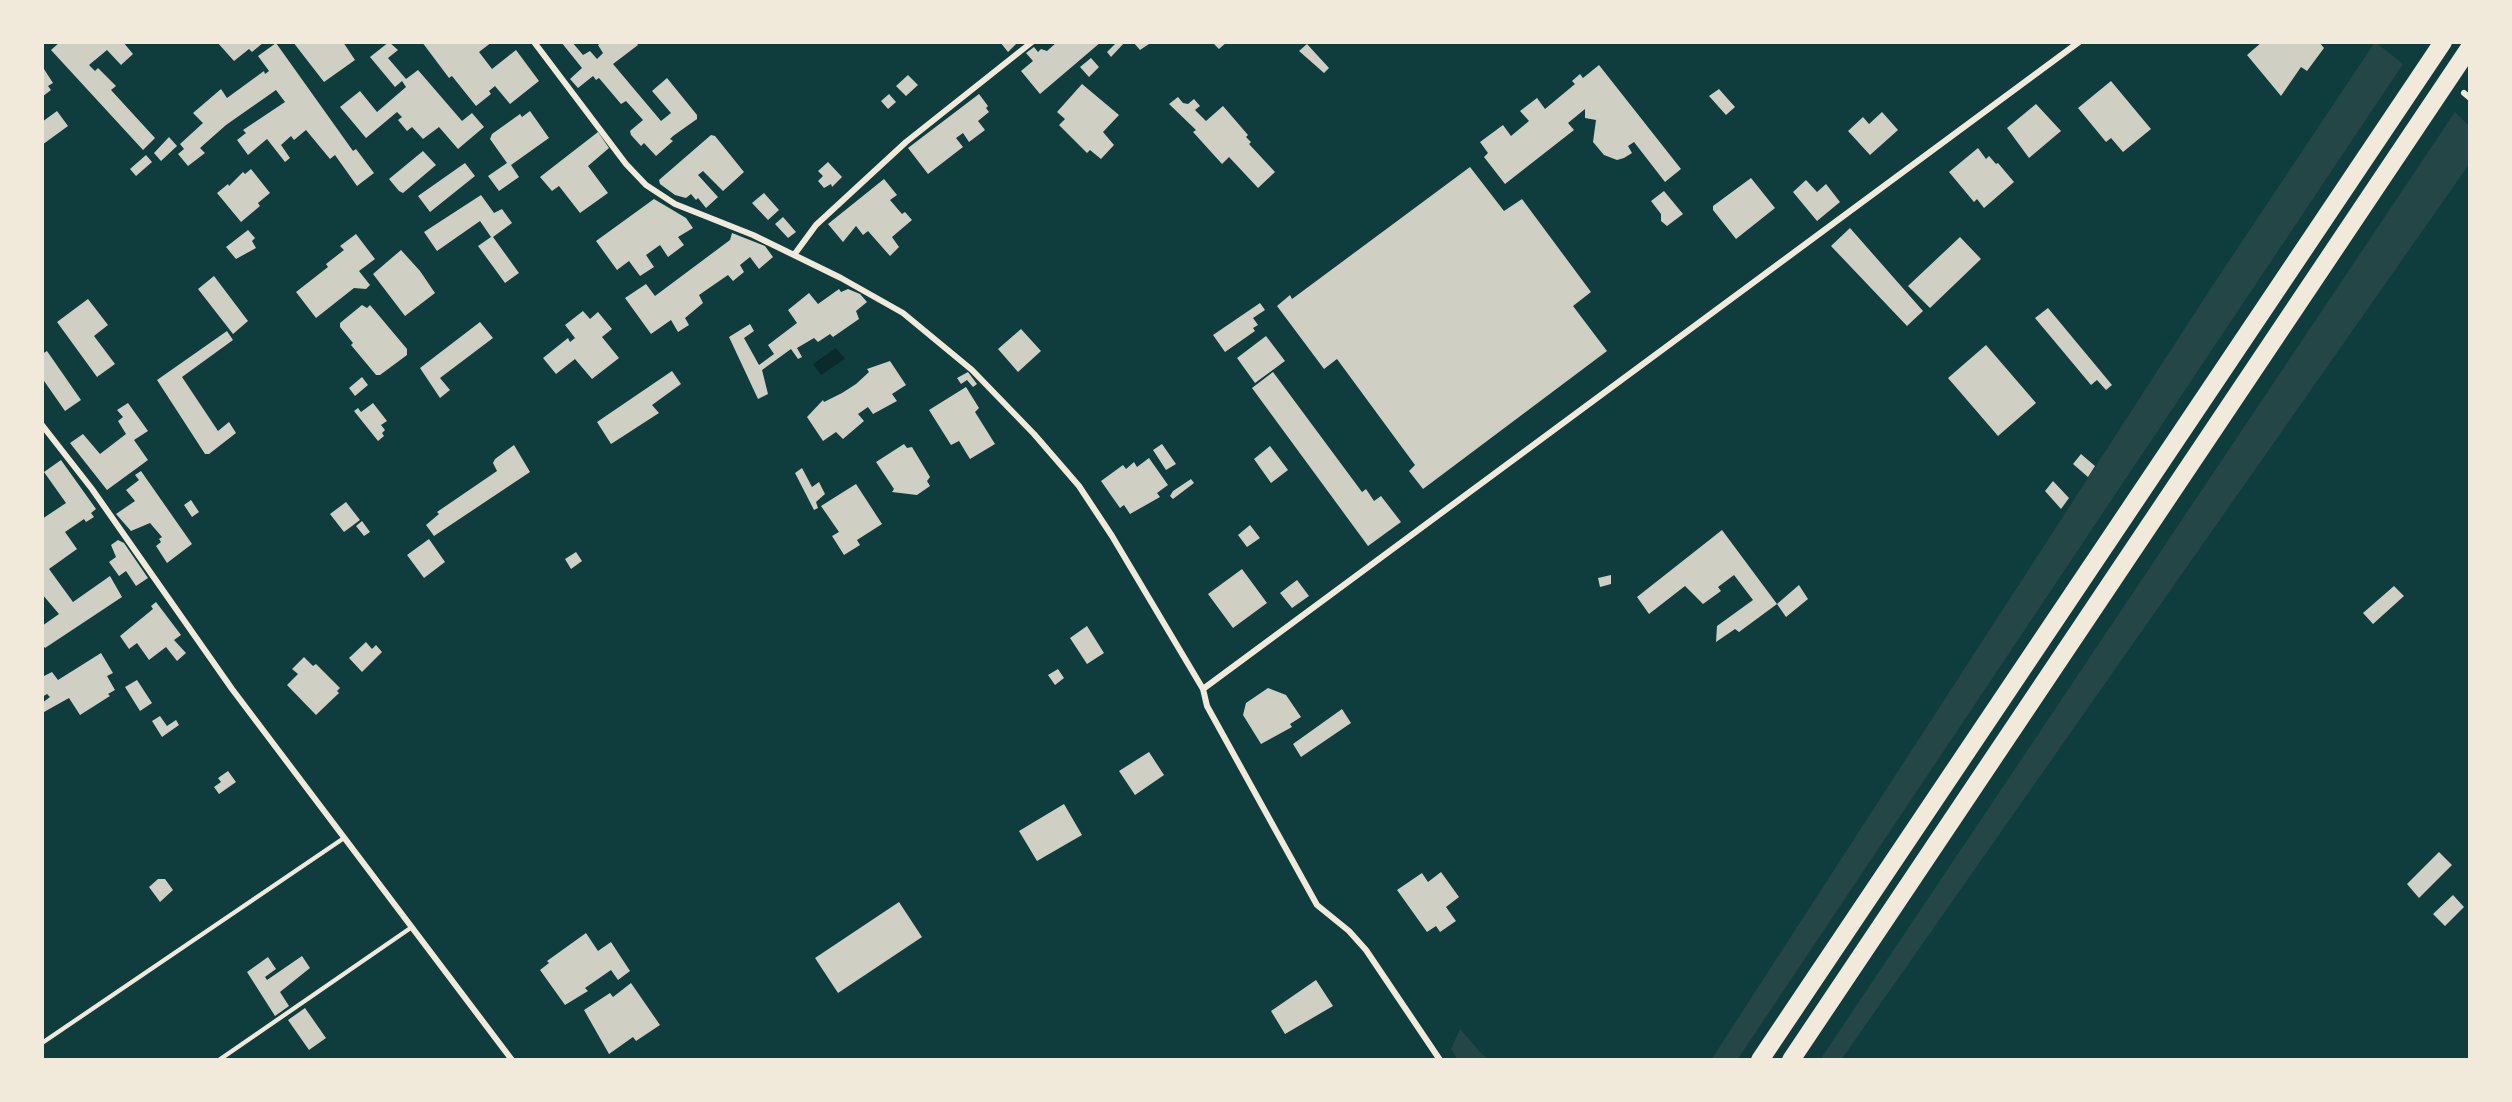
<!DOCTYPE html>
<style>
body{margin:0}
#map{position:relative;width:2512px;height:1102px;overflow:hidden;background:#0f3d3e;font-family:Ubuntu,sans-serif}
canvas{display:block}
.frame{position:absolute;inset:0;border:44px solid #f1e9da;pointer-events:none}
</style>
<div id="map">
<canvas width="2512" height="1102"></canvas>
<div class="frame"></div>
</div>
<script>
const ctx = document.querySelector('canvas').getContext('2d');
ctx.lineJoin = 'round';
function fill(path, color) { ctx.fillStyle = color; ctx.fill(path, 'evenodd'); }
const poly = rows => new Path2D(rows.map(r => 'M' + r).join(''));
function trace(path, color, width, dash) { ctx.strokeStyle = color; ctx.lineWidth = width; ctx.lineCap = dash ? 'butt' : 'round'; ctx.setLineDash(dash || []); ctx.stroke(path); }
const green = poly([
 [2375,42,2403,64,1737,1060,1711,1060,2213,285],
 [2455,112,2470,127,2470,163,1841,1060,1820,1060],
 [1460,1029,1481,1053,1488,1060,1458,1060,1451,1049]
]);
const water = poly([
 [836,348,845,359,821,375,813,364]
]);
const building = poly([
 [60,42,123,42,133,54,121,65,107,50,89,65,95,71,98,68,116,86,111,90,155,138,143,150,51,50],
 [217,42,264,42,252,52,249,49,234,61],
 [293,42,343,42,355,60,324,82],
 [389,42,398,50,388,58,406,79,418,70,462,121,472,113,484,127,458,149,439,127,423,139,412,127,407,131,398,120,402,117,397,112,366,138,340,107,360,91,377,112,406,87,402,81,395,87,370,57],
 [422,42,492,42,479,52,492,69,516,50,539,81,510,104,495,86,489,91,491,94,476,106,452,76,449,78],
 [561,42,572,42,583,55,590,51,597,59,603,53,598,45,602,42,636,42,638,45,613,64,661,121,671,113,652,91,667,78,697,115,697,119,673,136,670,139,673,141,656,156,644,143,641,146,631,135,630,131,643,120,626,101,621,104,599,78,596,80,593,76,578,88,570,79,582,68],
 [1000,42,1018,42,1008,52],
 [1057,42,1101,42,1040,94,1021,71,1033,61,1026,53,1034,47,1038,52,1041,49,1047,51],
 [1117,42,1125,42,1111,57,1107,52],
 [1133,42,1152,42,1140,50],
 [1212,42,1227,42,1219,49],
 [2262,42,2319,42,2324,48,2307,71,2301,67,2281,96,2247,55],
 [276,43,353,151,356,149,374,173,357,186,335,155,330,159,306,130,294,140,291,136,281,145,290,158,285,162,267,139,248,155,237,140,246,133,243,130,285,102,276,90,226,125,200,148,205,153,188,166,178,154,184,149,180,144,203,123,193,113,221,89,227,98,264,71,265,74,269,71,258,56],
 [1307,44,1329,68,1324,73,1299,51],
 [1091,58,1099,67,1089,77,1080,67],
 [1599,65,1681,169,1665,182,1634,142,1628,146,1632,153,1624,158,1617,160,1604,155,1593,142,1596,120,1585,118,1585,109,1568,123,1574,130,1505,184,1484,157,1488,153,1480,142,1503,125,1511,136,1529,121,1520,111,1537,98,1545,109,1575,84,1572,81,1580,74,1583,78],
 [42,66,53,83,48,86,51,90,42,97],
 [908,75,918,85,906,96,896,86],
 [2111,81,2151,129,2123,152,2111,138,2106,142,2078,108],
 [1082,84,1119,115,1103,132,1114,145,1101,159,1090,150,1087,153,1059,125,1065,119,1057,112],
 [1719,89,1735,107,1726,115,1709,96],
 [889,94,896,102,888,109,881,101],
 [979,94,988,106,986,108,989,112,978,121,985,130,969,142,963,133,956,138,963,147,928,174,908,148],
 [1178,97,1183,103,1188,104,1194,99,1200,106,1195,110,1206,121,1223,106,1248,135,1246,137,1251,142,1249,144,1275,172,1258,188,1229,157,1222,164,1193,132,1196,130,1169,104],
 [2036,104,2061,131,2029,158,2007,128],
 [57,111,68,126,42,145,42,122],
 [530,111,549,138,511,165,519,177,499,191,488,176,507,163,490,139,492,134,520,114,522,117],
 [1882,112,1898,130,1870,155,1848,131,1863,117,1869,124],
 [598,132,609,148,588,166,608,193,580,213,559,186,552,191,540,177],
 [711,135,715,136,744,172,723,191,703,171,698,175,718,197,706,208,698,198,696,200,691,194,686,198,675,195,660,184,659,180],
 [169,137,177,146,161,161,154,153],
 [1978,148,1986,159,1989,156,1996,164,1998,163,2014,182,1984,208,1977,199,1974,202,1949,172],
 [423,151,436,165,403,193,399,191,389,179],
 [146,155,152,162,136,176,130,169],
 [828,162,842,177,832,187,831,184,824,188,818,181,823,176,818,171],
 [465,163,475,176,430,212,418,196],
 [1470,167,1504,211,1522,199,1591,292,1573,306,1607,351,1423,489,1409,471,1415,465,1337,359,1324,369,1277,306,1290,295,1292,299],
 [251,169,270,193,258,203,260,206,241,222,217,193,228,184,229,186,243,172,245,174],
 [1751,178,1775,208,1736,239,1713,210,1713,206],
 [884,179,897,195,890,200,902,214,905,212,912,220,892,237,899,247,890,256,868,231,863,235,856,226,843,242,828,224],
 [1806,180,1817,192,1826,184,1840,202,1817,221,1793,192],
 [1664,191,1683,214,1667,226,1661,221,1661,214,1651,201],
 [764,193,779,210,768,220,752,203],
 [481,195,494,213,502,209,512,223,493,237,519,273,505,283,478,246,491,237,480,221,437,251,424,232],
 [654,199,686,218,693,228,678,237,684,245,668,257,660,245,646,255,654,267,640,276,629,261,617,270,596,241],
 [783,217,796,232,788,238,775,224],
 [1850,228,1923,311,1907,326,1831,246],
 [248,230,255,238,252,241,256,248,236,259,226,247],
 [732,233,765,246,773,257,759,269,750,257,740,265,744,272,733,281,728,275,699,295,703,303,685,318,689,325,678,332,671,320,651,334,625,298,646,284,655,296,730,240],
 [356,234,375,259,359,271,370,285,366,289,354,288,316,318,296,292,328,267,326,264,344,250,340,246],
 [1960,237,1981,259,1930,308,1908,286],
 [401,250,420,271,435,293,405,316,373,274],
 [214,276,248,321,233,334,198,289],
 [839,289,841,292,848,289,860,294,867,302,856,311,859,319,833,337,830,334,818,342,814,338,797,348,802,357,798,359,791,349,762,370,768,394,758,399,729,337,750,324,754,331,744,338,759,365,774,354,768,345,797,323,788,310,809,293,818,304],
 [88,299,108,325,94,336,115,364,97,377,57,322],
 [1260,303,1265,310,1253,318,1258,325,1253,328,1255,331,1225,352,1213,335],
 [362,305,367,308,370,305,407,349,407,355,380,375,376,375,351,345,353,343,340,327,340,323],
 [2048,308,2112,385,2106,390,2097,380,2091,385,2035,318],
 [583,311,590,319,598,312,612,329,602,337,619,358,592,379,575,359,556,374,543,358,568,338,570,342,575,338,565,325],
 [480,322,493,338,440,378,450,390,440,398,420,368],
 [1021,329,1041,351,1018,372,998,349],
 [227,331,233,340,182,377,218,431,229,422,236,433,209,454,205,454,157,380],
 [1266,336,1285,361,1255,383,1237,358],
 [1986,345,2036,403,1998,436,1948,378],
 [47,351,81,400,65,411,42,378,42,354],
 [890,361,906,385,892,394,897,401,873,414,868,407,858,414,864,421,843,439,836,432,823,441,807,417,823,400,824,402,842,393,856,384,869,372,867,369],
 [672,371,681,384,652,405,659,413,611,444,597,422],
 [968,372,977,384,973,387,967,380,961,384,957,378],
 [1273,372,1362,492,1366,489,1374,501,1381,496,1401,522,1368,546,1252,388],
 [362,377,368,385,355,396,349,388],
 [966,387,979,408,975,412,995,444,970,459,959,441,951,445,929,410],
 [128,403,148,431,134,440,148,460,107,490,70,443,83,434,100,454,126,434,118,421,123,417,117,410],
 [373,403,387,421,381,425,385,430,382,433,384,436,378,441,354,411,358,408,361,412],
 [904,444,907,448,912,447,930,477,927,481,930,486,917,495,892,492,894,489,876,462],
 [1162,444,1176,464,1166,470,1153,450],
 [514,445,530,472,434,536,426,525,439,514,437,512,497,471,493,463,495,459],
 [1270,446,1288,470,1271,483,1254,459],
 [2081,454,2095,466,2088,477,2073,464],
 [1149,458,1168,485,1157,493,1160,497,1130,514,1124,505,1120,508,1101,481,1123,465,1126,469,1134,462,1137,467],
 [61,460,96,509,91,513,94,517,86,522,84,519,65,532,77,549,49,569,73,602,110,576,122,597,45,648,42,644,42,626,59,614,42,594,42,519,66,503,44,472],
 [802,468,812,487,819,482,825,494,816,502,818,508,814,510,795,473],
 [141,471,192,544,167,563,156,546,161,542,159,539,162,537,150,523,131,531,116,514,135,501,126,490,139,480,135,475],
 [1191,479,1194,483,1173,499,1170,496,1173,491],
 [2053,481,2069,498,2061,509,2045,491],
 [856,484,882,524,857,540,860,545,844,555,832,536,839,532,821,506],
 [191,500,199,512,192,517,184,505],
 [346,502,360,520,344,532,330,514],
 [362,521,370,532,364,536,356,526],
 [1250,525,1260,538,1247,547,1238,535],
 [1722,530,1777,604,1739,632,1735,629,1716,642,1717,626,1753,600,1734,575,1718,587,1721,591,1703,604,1685,586,1649,614,1637,597],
 [429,539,445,562,424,578,407,555],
 [118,540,124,543,148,578,136,586,126,571,119,576,109,562,116,557,111,545],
 [576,552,582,561,571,569,565,559],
 [1242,569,1267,603,1233,628,1208,594],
 [1611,575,1611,584,1600,587,1598,578],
 [1297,580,1309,596,1292,608,1280,593],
 [1799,585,1808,599,1786,617,1777,604],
 [2394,586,2404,596,2373,624,2363,613],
 [156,602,181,635,174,640,186,653,177,661,166,647,149,660,137,643,129,649,120,636,153,609,151,606],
 [1087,626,1104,653,1087,664,1070,638],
 [366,642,372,649,376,645,382,652,362,672,349,658],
 [101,653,113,673,107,676,115,690,108,694,110,696,80,715,69,698,44,712,42,703,50,697,47,694,42,697,42,677,52,672,58,680],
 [304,657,313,666,316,664,340,688,337,691,339,693,316,715,287,685,298,674,292,669],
 [1058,669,1064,678,1055,685,1048,675],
 [137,680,152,703,140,711,125,687],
 [1268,688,1286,695,1301,717,1290,724,1292,727,1261,744,1243,715,1246,703],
 [1342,709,1351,723,1301,757,1293,744],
 [160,716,167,726,176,720,179,725,162,737,152,721],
 [1149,752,1164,775,1135,795,1119,771],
 [228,771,236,782,219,794,214,787,221,782,218,778],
 [1064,804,1082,835,1037,861,1019,831],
 [2439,852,2452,865,2419,898,2407,884],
 [1441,872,1459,897,1446,907,1456,921,1440,932,1436,926,1427,932,1397,890,1422,873,1428,882],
 [158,879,165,879,173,890,160,902,149,887],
 [2453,895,2464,907,2445,926,2433,914],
 [899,902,922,937,838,993,815,958],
 [586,933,598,951,611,942,630,971,618,980,611,970,585,988,588,991,565,1005,540,970,549,963,547,961],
 [302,956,310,968,280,992,289,1006,275,1016,247,972,268,957,276,969,265,977,267,980],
 [1316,980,1333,1006,1285,1034,1271,1011],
 [631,983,660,1025,636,1041,633,1037,609,1054,584,1010,610,993,613,997],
 [305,1008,326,1038,309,1050,288,1020]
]);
const service = poly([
 [42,1043,344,838],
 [219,1060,412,927]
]);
const minor = poly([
 [534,42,626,164,646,185,675,204,753,235,841,278,903,313,972,370,1034,434,1079,486,1112,536,1203,689,1207,706,1317,905,1349,931,1366,950,1440,1060],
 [2464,93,2470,98],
 [794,255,816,225,906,142,1032,42],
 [42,425,92,489,232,689,512,1060],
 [1203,689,2079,42]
]);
const motorway = poly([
 [1760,1060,2443,42],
 [1791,1060,2470,47]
]);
fill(green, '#244646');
fill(water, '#0a2a2b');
fill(building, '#cfcfc3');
trace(service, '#f1e9da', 4.5);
trace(minor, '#f1e9da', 6);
trace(motorway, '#f1e9da', 18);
</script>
